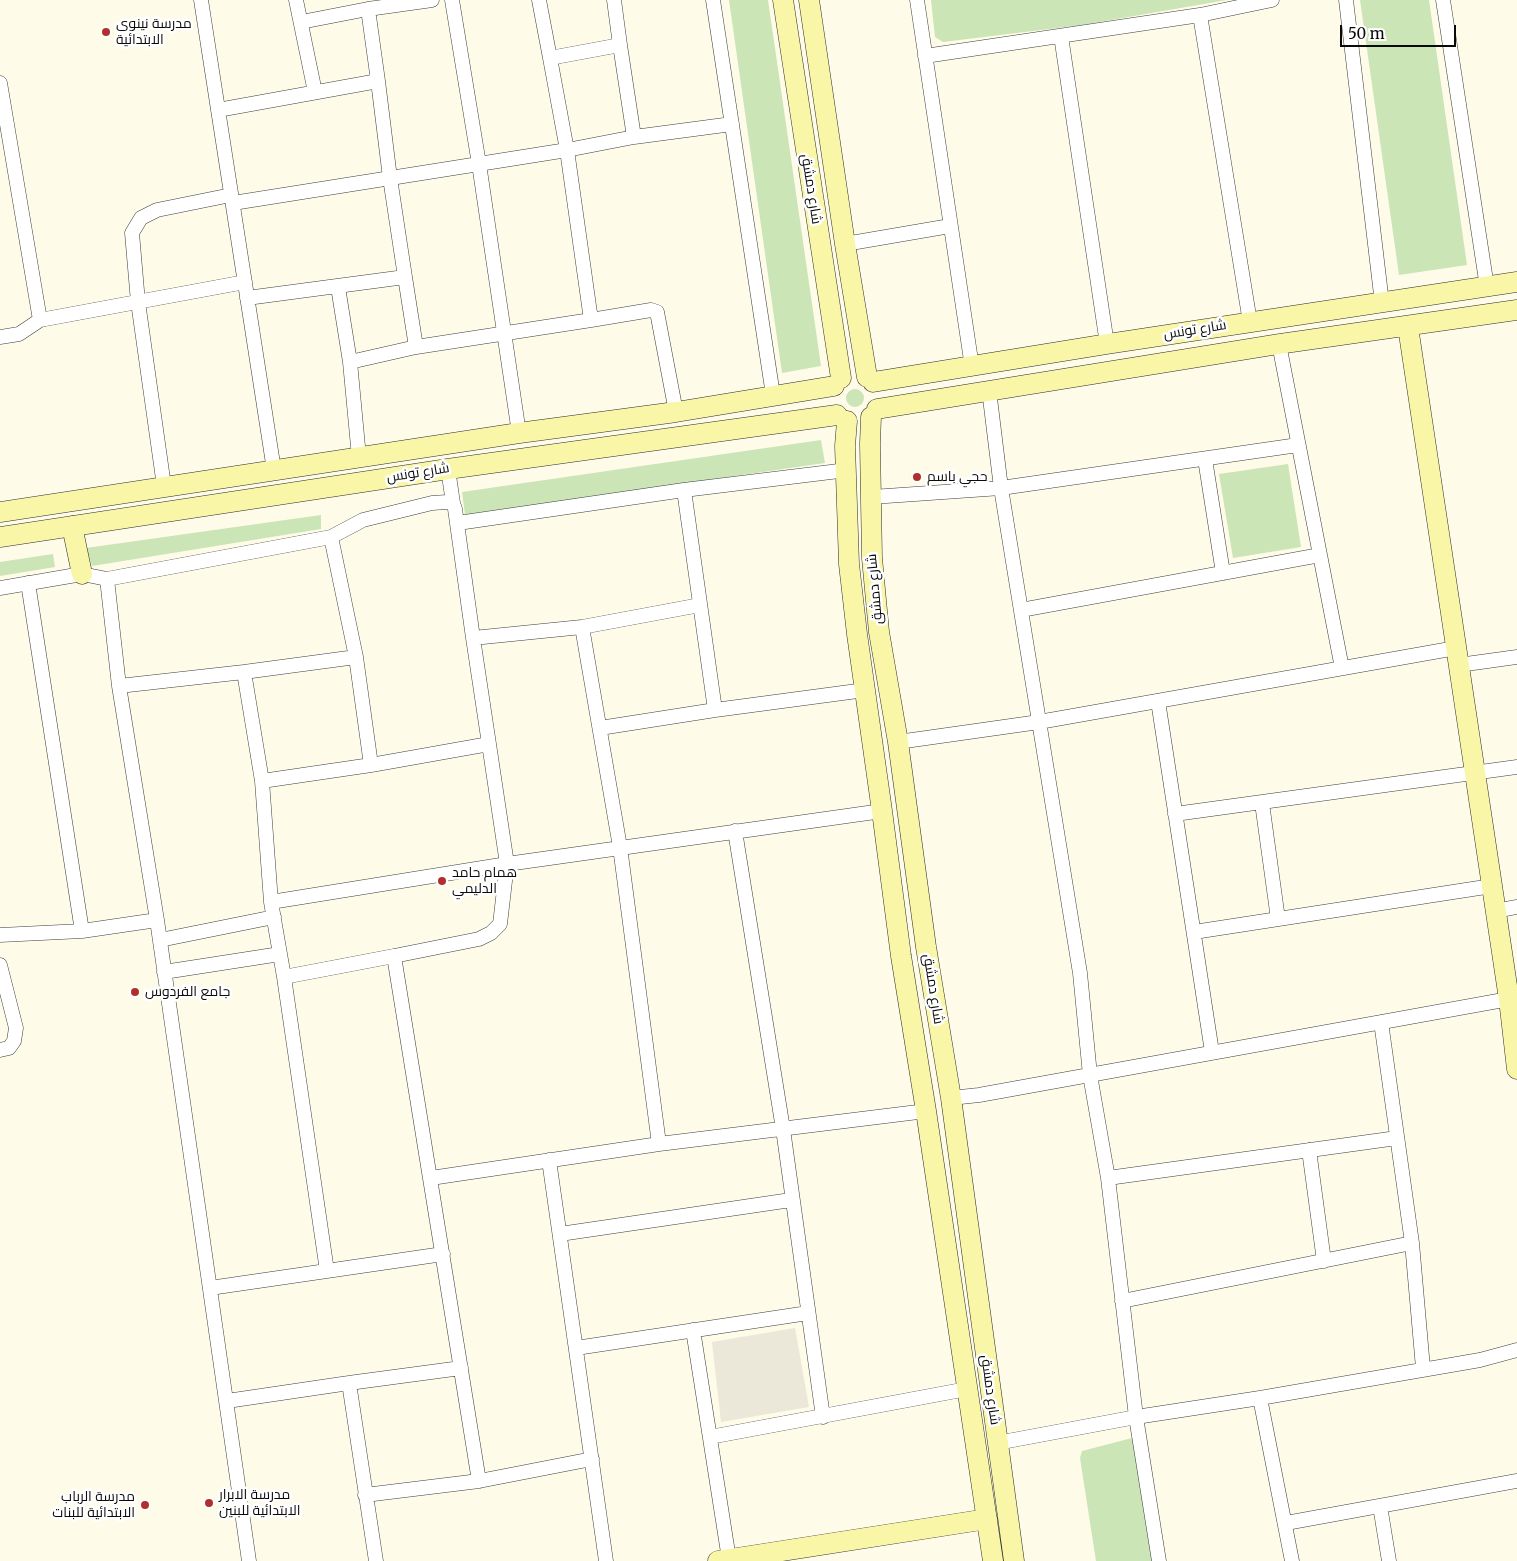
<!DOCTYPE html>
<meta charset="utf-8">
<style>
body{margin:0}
#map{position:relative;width:1517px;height:1561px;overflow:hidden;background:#fefbe9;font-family:Merriweather,serif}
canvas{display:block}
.scale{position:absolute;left:1340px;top:25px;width:116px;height:22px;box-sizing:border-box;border:2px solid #0a0a0a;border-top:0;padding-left:6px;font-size:15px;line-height:18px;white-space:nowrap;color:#0a0a0a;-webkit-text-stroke:4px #fff;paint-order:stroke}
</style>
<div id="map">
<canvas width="1517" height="1561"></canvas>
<div class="scale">50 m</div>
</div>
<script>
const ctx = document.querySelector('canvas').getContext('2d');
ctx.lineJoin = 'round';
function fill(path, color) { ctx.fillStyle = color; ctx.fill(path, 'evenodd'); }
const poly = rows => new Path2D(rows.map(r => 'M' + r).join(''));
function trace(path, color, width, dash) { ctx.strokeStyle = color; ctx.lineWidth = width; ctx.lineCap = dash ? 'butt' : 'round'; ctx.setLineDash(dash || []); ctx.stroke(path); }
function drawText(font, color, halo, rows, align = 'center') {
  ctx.font = font + ' Merriweather,Cairo,serif'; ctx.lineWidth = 5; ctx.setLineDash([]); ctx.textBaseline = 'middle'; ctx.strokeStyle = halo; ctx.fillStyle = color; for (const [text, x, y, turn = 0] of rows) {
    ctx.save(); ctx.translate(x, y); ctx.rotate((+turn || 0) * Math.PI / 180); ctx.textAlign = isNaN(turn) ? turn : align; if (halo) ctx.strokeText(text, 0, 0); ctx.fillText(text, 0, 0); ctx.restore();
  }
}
const green = poly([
 [729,0,768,0,821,366,782,373],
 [931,0,1227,0,1082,25,943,42,935,37],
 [1360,0,1429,0,1467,265,1399,275],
 '846 398a9 9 0 1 1 18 0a9 9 0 1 1-18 0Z',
 [821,440,825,463,465,515,462,492],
 [1288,464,1301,547,1233,558,1219,474],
 [321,515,321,529,92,566,86,548],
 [53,554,55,567,0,576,0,562],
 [1132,1438,1142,1446,1159,1561,1096,1561,1080,1458,1082,1451]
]);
const plaza = poly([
 [795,1328,809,1407,721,1422,712,1342]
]);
const street = poly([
 [201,0,274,470],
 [296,0,315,92],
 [452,0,479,164,519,433],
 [539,0,550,58,620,45,614,0],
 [713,0,773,395],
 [917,0,972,367],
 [1346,0,1382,303],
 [1443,0,1487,287],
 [368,9,432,0],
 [1061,36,1107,344],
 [620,45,634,137],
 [925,56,1200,15],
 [550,58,567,150,591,320,651,310,657,312,676,412],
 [378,81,390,178,405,277],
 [0,83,40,320,245,282],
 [218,110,378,81,368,9,301,22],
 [233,203,567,150,634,137,732,124],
 [845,244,950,226],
 [338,287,350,362],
 [247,298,405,277,416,347,350,362,359,457],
 [1250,322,1200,15,1272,0],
 [0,337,19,334,40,320],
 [1279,344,1342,668],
 [416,347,591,320],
 [989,390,1001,488,1298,445],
 [1205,459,1223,573],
 [448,469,453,503],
 [164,486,138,302,132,233,141,218,157,210,231,195],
 [684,490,715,710],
 [872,497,1001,488,1080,973,1090,1075,1108,1178,1136,1417,1159,1561],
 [458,523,684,490,847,470],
 [331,537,356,657,371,765],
 [28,583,82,931],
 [0,588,82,574,107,579],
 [1021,610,1320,555],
 [582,627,700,605],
 [1459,665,1517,657],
 [244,672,262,781,271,902,284,977,394,956,479,1481],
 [119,686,244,672,356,657],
 [1158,701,1212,1052],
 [600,728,715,710,865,690],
 [898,742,1039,722,1456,648],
 [262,781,371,765,489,744,473,638],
 [1262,803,1278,919],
 [1175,814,1517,767],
 [735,831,783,1129,823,1417],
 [271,902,507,864,882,811],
 [1495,911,1517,907],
 [1194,932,1492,886],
 [0,935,82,931,157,920],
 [160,940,274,917],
 [394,956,479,939,491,933,500,924,507,864,489,744],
 [0,965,16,1028,14,1041,9,1048,0,1050],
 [164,972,280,954],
 [284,977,327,1271],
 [1381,1022,1412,1243,1423,1368],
 [951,1098,979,1095,1509,999],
 [1309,1150,1324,1261],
 [549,1160,606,1561],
 [431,1178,659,1144,926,1111],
 [1108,1178,1397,1138],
 [560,1234,791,1200],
 [210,1288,443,1254],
 [1122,1301,1412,1243],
 [693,1330,729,1559],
 [576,1348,808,1313],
 [349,1383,376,1561],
 [1260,1398,1292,1561],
 [227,1401,349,1383,461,1368],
 [710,1437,967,1389],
 [997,1443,1136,1417,1260,1398,1480,1360,1517,1350],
 [365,1495,479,1481,592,1459],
 [1380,1506,1389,1561],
 [1286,1523,1517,1481],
 [249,1561,157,920,119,686,107,579,331,537,363,520,432,503,447,502,453,503,455,509,473,638,582,627,620,847,659,1144]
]);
const secondary = poly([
 [783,0,841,378],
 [809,0,845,244,867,377],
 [1408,327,1509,999,1517,1069],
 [873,382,1107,344,1517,282],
 [877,409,1279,344,1517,310],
 [871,417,870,444,872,558,879,632,898,742,926,947,951,1098,1014,1561],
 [847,421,845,446,849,564,857,634,882,811,901,956,926,1111,993,1561],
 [0,512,519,433,676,412,834,386],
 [72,526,82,574],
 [0,537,448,469,837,415],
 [718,1561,987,1519]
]);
const markers = [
 [106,32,5,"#af302d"],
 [917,477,5,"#af302d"],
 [442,881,5,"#af302d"],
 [135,992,5,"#af302d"],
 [209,1503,5,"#af302d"],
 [145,1505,5,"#af302d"]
];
const poiNames = [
 ["مدرسة نينوى",116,24],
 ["الابتدائية",116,40],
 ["حجي باسم",927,477],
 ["همام حامد",452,873],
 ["الدليمي",452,889],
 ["جامع الفردوس",145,992],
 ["مدرسة الابرار",219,1495],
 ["الابتدائية للبنين",219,1511],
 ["مدرسة الرباب",135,1497,"right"],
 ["الابتدائية للبنات",135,1513,"right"]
];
const streetNames = [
 ["شارع دمشق",811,189,81],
 ["شارع تونس",1195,330,-9],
 ["شارع تونس",418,473,-9],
 ["شارع دمشق",875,589,-95],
 ["شارع دمشق",933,989,81],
 ["شارع دمشق",990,1390,82]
];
fill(green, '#cbe5b6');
fill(plaza, '#ebe8da');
trace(street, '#3d3d3d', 15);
trace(secondary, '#2c2c2c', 21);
trace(street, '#fff', 14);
trace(secondary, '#f9f6a8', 20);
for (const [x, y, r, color] of markers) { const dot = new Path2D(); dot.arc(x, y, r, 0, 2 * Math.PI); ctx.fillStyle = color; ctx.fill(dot); trace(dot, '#fff', 2); }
drawText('14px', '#0a0a0a', '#fff', poiNames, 'left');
drawText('14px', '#0a0a0a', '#fff', streetNames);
</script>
